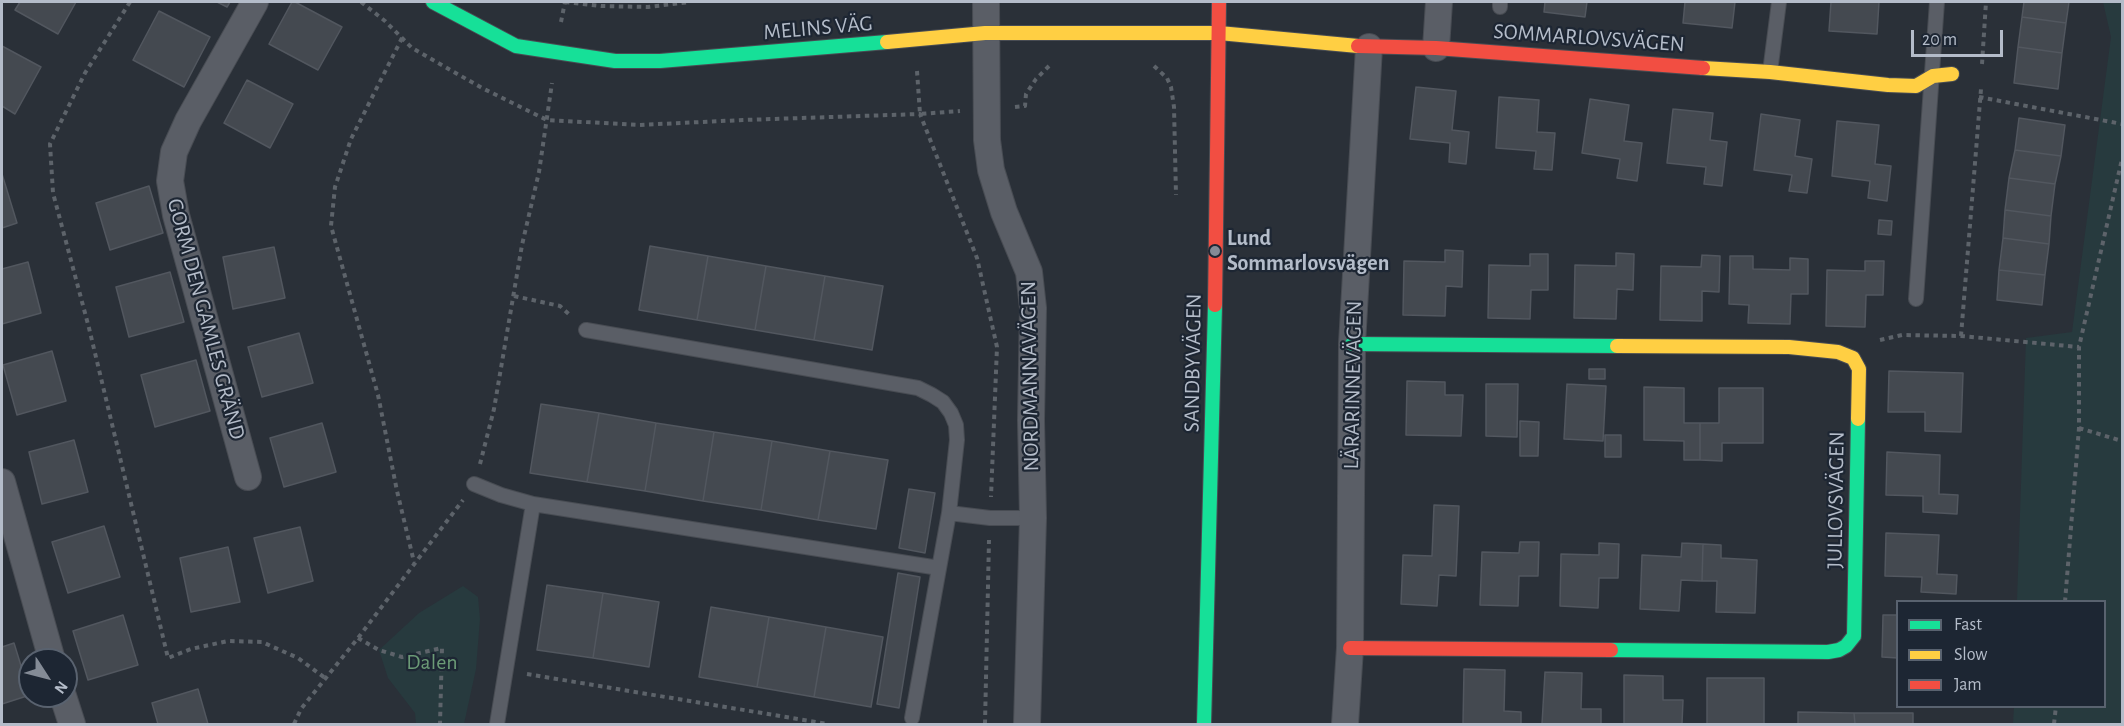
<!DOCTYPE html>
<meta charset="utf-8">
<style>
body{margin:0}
#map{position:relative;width:2124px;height:726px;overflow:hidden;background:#2a3038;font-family:"Alegreya Sans",sans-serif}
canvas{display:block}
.frame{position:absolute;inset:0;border:3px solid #b4bcc9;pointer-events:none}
.legend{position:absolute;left:1896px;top:600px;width:210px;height:108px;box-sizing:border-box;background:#1d2633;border:2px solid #59626f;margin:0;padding:8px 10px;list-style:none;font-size:18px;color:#b4bcc9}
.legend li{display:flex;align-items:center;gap:12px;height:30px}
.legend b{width:30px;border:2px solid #59626f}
.north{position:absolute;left:18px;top:648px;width:60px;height:60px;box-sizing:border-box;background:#1d2633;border:2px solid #59626f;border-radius:50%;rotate:126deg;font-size:16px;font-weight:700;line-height:24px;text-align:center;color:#b4bcc9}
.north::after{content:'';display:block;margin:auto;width:21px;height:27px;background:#848b96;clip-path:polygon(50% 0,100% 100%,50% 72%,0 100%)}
.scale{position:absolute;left:1911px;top:30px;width:92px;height:27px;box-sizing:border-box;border:3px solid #b4bcc9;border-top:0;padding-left:8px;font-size:18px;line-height:21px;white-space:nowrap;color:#b4bcc9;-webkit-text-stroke:4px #1d2633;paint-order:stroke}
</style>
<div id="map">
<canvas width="2124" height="726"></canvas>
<div class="frame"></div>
<ul class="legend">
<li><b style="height:8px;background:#16e098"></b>Fast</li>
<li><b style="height:8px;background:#ffcf43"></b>Slow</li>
<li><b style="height:8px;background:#f24e42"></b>Jam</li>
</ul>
<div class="north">N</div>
<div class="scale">20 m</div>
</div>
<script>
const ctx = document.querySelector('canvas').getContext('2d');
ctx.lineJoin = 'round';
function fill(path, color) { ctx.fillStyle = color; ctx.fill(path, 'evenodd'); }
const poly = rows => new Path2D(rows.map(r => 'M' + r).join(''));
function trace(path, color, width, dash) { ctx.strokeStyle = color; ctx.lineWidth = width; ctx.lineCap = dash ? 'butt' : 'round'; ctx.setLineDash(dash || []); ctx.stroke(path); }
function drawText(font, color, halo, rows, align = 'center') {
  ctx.font = font + ' "Alegreya Sans",sans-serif'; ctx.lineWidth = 4.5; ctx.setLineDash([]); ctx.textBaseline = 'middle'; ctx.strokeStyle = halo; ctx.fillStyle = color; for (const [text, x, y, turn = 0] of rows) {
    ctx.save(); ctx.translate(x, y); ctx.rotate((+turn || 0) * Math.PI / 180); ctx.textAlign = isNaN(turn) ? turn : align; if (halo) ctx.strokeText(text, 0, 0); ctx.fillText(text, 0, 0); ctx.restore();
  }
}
const green = poly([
 [2103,2,2122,2,2122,724,2013,724,2014,707,2104,706,2104,602,2017,601,2026,338,2072,332,2111,37],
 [463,586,478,597,480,619,476,669,464,724,416,724,415,713,388,678,379,650,419,613]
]);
const building = poly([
 [20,2,76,2,58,34,15,10,20,2],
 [217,2,230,2,227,7,217,2],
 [292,2,295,2,342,27,318,70,269,44,292,2],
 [1545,2,1587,2,1585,17,1544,12,1545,2],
 [1685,2,1735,2,1732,28,1683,23,1685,2],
 [1831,2,1879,2,1877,34,1829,31,1831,2],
 [2024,2,2069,2,2066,23,2022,17,2024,2],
 [159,11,210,37,184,87,133,60,159,11],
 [2022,17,2066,23,2062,53,2018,47,2022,17],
 [2,46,41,67,15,114,2,106,2,46],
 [2018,47,2062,53,2058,89,2014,83,2018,47],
 [247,80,293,104,270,148,224,123,247,80],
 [1416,87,1456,91,1452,130,1469,132,1466,164,1449,162,1450,143,1410,139,1416,87],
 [1499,97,1539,100,1537,132,1555,133,1552,170,1534,169,1536,151,1496,148,1499,97],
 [1590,99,1629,105,1624,141,1642,143,1637,181,1617,178,1620,159,1582,153,1590,99],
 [1673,109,1713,113,1710,140,1727,142,1722,186,1704,184,1706,167,1667,163,1673,109],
 [1761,114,1800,120,1795,156,1812,159,1807,193,1789,191,1792,175,1754,170,1761,114],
 [2019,118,2065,125,2061,156,2015,150,2019,118],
 [1837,121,1879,125,1875,164,1891,166,1887,201,1868,198,1870,181,1832,176,1837,121],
 [2015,150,2061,156,2055,184,2009,178,2015,150],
 [2,174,17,223,2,228,2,174],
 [2009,178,2055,184,2051,216,2005,210,2009,178],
 [149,186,163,233,110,250,96,203,149,186],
 [2005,210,2051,216,2049,244,2003,238,2005,210],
 [1879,220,1892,221,1891,235,1878,234,1879,220],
 [2003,238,2049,244,2045,275,1999,270,2003,238],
 [650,246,708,256,697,320,639,310,650,246],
 [274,247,285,298,233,309,223,257,274,247],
 [1445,250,1463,251,1462,287,1446,286,1445,316,1403,315,1404,261,1445,262,1445,250],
 [1616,253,1634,254,1633,290,1617,289,1616,319,1574,318,1575,265,1616,266,1616,253],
 [1530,254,1548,254,1548,290,1531,290,1530,319,1488,318,1489,265,1530,266,1530,254],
 [1702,255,1720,256,1719,292,1702,291,1702,321,1660,320,1661,266,1701,267,1702,255],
 [708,256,766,266,755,330,697,320,708,256],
 [1730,256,1753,256,1753,269,1790,270,1790,258,1808,259,1808,294,1791,294,1790,324,1748,323,1749,305,1729,304,1730,256],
 [1865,261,1884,261,1883,295,1866,295,1865,327,1826,326,1827,270,1865,271,1865,261],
 [28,262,41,313,2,324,2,269,28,262],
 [766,266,825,276,814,340,755,330,766,266],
 [1999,270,2045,275,2042,305,1997,300,1999,270],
 [170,272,184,322,129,337,116,287,170,272],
 [825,276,883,286,872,350,814,340,825,276],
 [299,333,313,383,262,397,248,347,299,333],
 [52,351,66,401,17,415,3,365,52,351],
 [196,360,210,411,155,427,141,375,196,360],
 [1589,369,1605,369,1605,379,1589,379,1589,369],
 [1889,371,1963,373,1961,432,1925,431,1925,412,1888,412,1889,371],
 [1407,381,1445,382,1445,395,1463,395,1461,436,1406,435,1407,381],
 [1486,384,1518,384,1517,437,1486,436,1486,384],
 [1567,384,1606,386,1603,441,1564,439,1567,384],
 [1644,387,1684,388,1684,423,1700,423,1700,460,1684,460,1684,441,1644,440,1644,387],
 [1719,388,1763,388,1763,443,1722,443,1722,461,1700,460,1700,423,1719,423,1719,388],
 [541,404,599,413,587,482,530,473,541,404],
 [599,413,656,423,645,491,587,482,599,413],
 [1520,421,1539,422,1538,456,1520,456,1520,421],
 [322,423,336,472,284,487,270,438,322,423],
 [656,423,714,432,703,501,645,491,656,423],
 [714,432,772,441,761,510,703,501,714,432],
 [1605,435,1621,435,1621,457,1605,457,1605,435],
 [74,440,88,492,42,504,29,452,74,440],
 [772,441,830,451,818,520,761,510,772,441],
 [830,451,888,460,876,529,818,520,830,451],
 [1887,452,1940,455,1939,494,1958,495,1957,514,1923,512,1923,496,1886,495,1887,452],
 [909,489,935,493,925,553,899,548,909,489],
 [1434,505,1459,506,1456,576,1439,575,1437,606,1401,604,1403,555,1432,556,1434,505],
 [104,526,120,577,68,593,52,542,104,526],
 [300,527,313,581,268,593,254,538,300,527],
 [1886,533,1939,535,1937,574,1957,575,1956,594,1921,592,1922,577,1885,576,1886,533],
 [1520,542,1539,542,1538,576,1519,576,1518,606,1480,605,1482,552,1519,553,1520,542],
 [1599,543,1619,544,1618,578,1599,578,1598,608,1560,606,1561,554,1599,555,1599,543],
 [1682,543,1703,544,1702,581,1681,580,1679,611,1640,609,1642,555,1681,557,1682,543],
 [1703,544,1721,545,1721,558,1757,560,1755,613,1716,612,1717,581,1702,581,1703,544],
 [228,547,240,602,191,612,180,558,228,547],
 [898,573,920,577,899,708,877,704,898,573],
 [547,585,603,593,593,658,537,650,547,585],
 [603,593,659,602,649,667,593,658,603,593],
 [711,607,769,617,757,687,699,677,711,607],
 [123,615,138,665,88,680,73,631,123,615],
 [1883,615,1898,615,1898,658,1882,657,1883,615],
 [769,617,826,627,814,697,757,687,769,617],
 [826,627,883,637,871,707,814,697,826,627],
 [14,643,30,695,2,704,2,647,14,643],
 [1464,669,1505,670,1504,711,1521,712,1521,724,1463,724,1464,669],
 [1545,672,1582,673,1581,709,1601,709,1601,724,1542,724,1545,672],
 [1624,675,1663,676,1663,700,1683,700,1682,724,1624,724,1624,675],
 [1707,678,1764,678,1764,724,1707,724,1707,678],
 [198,689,208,724,158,724,152,703,198,689],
 [1798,712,1854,713,1855,724,1798,724,1798,712],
 [1854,713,1913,713,1913,724,1855,724,1854,713]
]);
const path = poly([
 [130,2,85,73,50,144,53,193,89,328,168,658,191,649,228,641,262,642,298,658,325,678],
 [361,2,385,21,412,48,482,88,547,120,639,125,743,120,920,114,977,258,997,347,991,497],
 [565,2,601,6,648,7,690,2],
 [561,22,565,2],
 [402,38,351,139,335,187,331,226,378,395,397,491,414,562],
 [1982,64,1986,2],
 [1154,66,1167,78,1171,87,1174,107,1176,195],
 [917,71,920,114,960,111],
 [1979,97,2122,124],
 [1015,107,1025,106,1026,94,1036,79,1049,66],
 [514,296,560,306,571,316],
 [1961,336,1981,89],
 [1880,340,1902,335,1961,336,2079,347],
 [2079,428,2122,441],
 [480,464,494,409,522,245,539,172,552,83],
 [2065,602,2079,428,2079,347,2122,159],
 [358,638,379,650,402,657,442,648,440,724],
 [527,674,828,724],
 [294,724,301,709,358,638,463,500],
 [985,724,989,540],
 [2054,724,2056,706]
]);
const lane = poly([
 [1500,7,1500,2],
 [1770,72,1779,2],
 [1916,299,1937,2],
 [586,330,918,388,932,395,943,402,951,413,956,425,957,440,949,513],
 [474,484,501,495,533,504,497,724],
 [533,504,939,568],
 [912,718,949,513,990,518,1033,518]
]);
const street = poly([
 [986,2,987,140,991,170,1004,212,1029,272,1033,308,1031,420,1033,518,1027,724],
 [1436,48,1439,2],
 [248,477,176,215,170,181,174,152,188,121,255,2],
 [2,482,52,660],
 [63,696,72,724],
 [1345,724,1350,648,1352,344,1369,47]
]);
const fast = poly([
 [433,2,516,46,615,61,660,61,887,42],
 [1352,344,1617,346],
 [1611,650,1828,652,1839,650,1846,646,1854,636,1858,419],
 [1204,724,1215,305]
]);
const slow = poly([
 [887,42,985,33,1219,33,1358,46],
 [1703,68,1770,72,1888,85,1916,86,1933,76,1952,74],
 [1617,346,1789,347,1838,352,1853,358,1859,369,1858,419]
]);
const jam = poly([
 [1358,46,1436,48,1703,68],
 [1215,305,1219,2],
 [1350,648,1611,650]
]);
const markers = [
 [1215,251,6,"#848b96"]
];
const streetNames = [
 ["MELINS VÄG",818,28,-5],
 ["SOMMARLOVSVÄGEN",1589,38,4],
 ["GORM DEN GAMLES GRÄND",206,319,75],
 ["SANDBYVÄGEN",1193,363,-89],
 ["NORDMANNAVÄGEN",1030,376,-91],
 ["LÄRARINNEVÄGEN",1353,385,-89],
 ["JULLOVSVÄGEN",1836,500,-89]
];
const poiNames = [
 ["Lund",1227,238],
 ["Sommarlovsvägen",1227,263]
];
const parkNames = [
 ["Dalen",432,662]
];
fill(green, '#273a3e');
fill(building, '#444950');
trace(building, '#52575f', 1.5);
trace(lane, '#484c53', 16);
trace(street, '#484c53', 28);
trace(fast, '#484c53', 16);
trace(slow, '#484c53', 16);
trace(jam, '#484c53', 16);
trace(path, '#5d636a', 4, [4.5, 4.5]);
trace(lane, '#5a5e66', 14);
trace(street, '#5a5e66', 26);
trace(fast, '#16e098', 14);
trace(slow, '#ffcf43', 14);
trace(jam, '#f24e42', 14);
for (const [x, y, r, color] of markers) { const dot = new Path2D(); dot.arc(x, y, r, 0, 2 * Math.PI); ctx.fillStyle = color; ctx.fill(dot); trace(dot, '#1d2633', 2); }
drawText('22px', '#b4bcc9', '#1d2633', streetNames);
drawText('bold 22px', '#b4bcc9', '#1d2633', poiNames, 'left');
drawText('22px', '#6b9a76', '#1d2633', parkNames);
</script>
